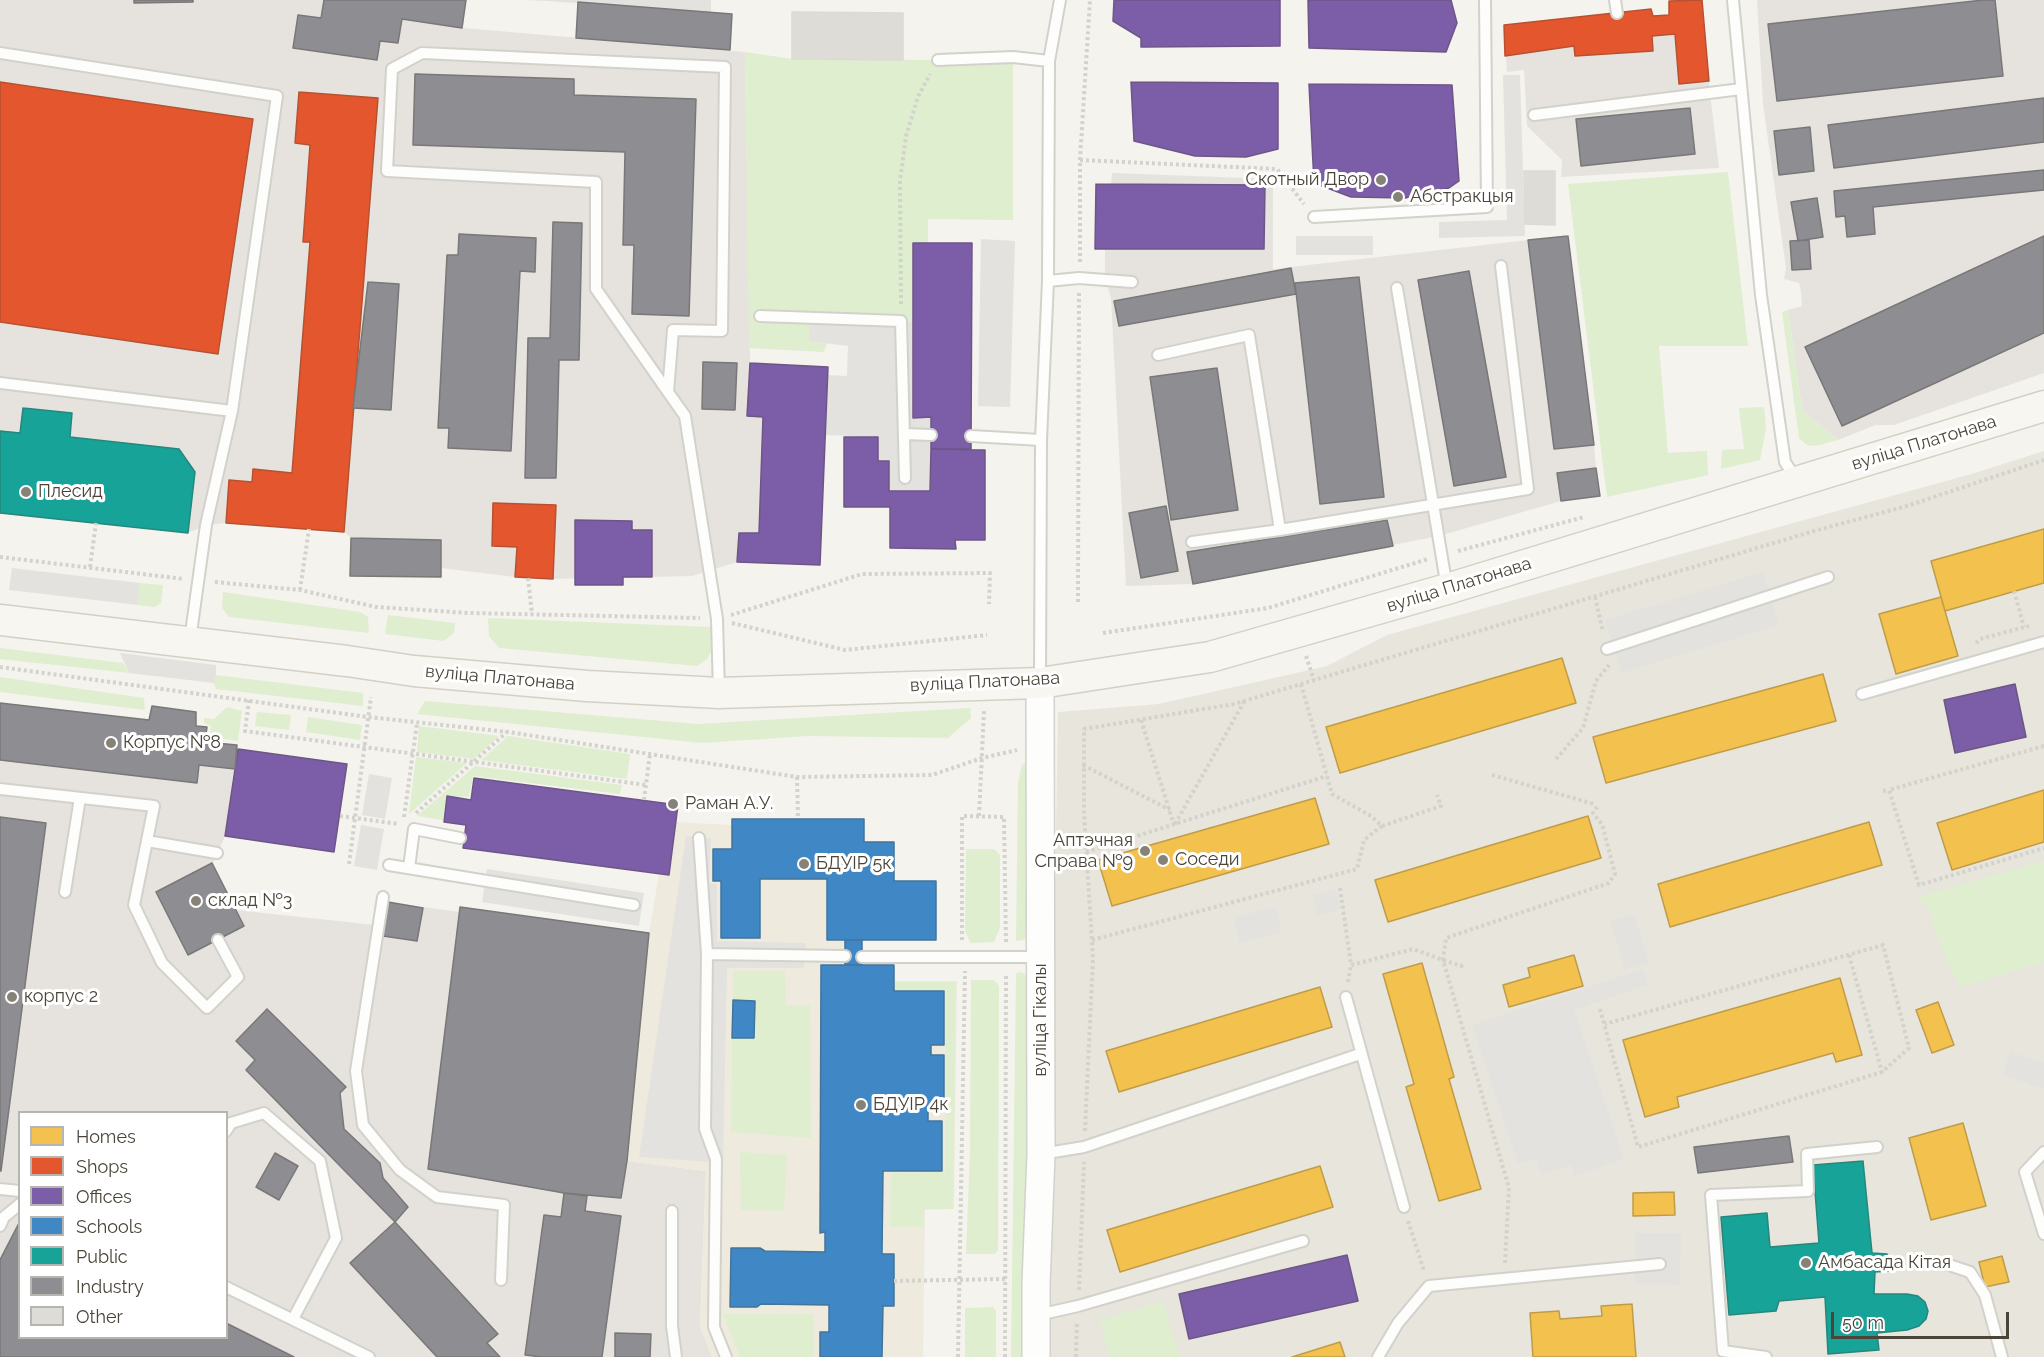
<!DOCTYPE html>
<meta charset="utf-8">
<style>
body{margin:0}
#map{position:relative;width:2044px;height:1357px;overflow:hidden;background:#f4f3ee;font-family:Raleway,sans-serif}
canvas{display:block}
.legend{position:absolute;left:18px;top:1111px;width:210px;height:228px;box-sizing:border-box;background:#fff;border:2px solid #b7b5b0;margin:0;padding:8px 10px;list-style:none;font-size:18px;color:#4b4539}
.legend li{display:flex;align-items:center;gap:12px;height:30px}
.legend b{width:30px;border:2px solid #b7b5b0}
.scale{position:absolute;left:1831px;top:1312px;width:178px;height:27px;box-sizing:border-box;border:3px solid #4b4539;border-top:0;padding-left:8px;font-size:18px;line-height:21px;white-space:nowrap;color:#4b4539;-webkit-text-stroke:4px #fff;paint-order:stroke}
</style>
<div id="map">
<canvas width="2044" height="1357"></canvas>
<ul class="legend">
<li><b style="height:16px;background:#f2c14e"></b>Homes</li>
<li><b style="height:16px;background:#e4572e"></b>Shops</li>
<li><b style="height:16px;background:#7b5ea7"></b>Offices</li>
<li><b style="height:16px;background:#3f88c5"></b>Schools</li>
<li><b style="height:16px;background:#17a398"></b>Public</li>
<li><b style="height:16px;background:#8d8d92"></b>Industry</li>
<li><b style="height:16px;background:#dedcd6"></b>Other</li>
</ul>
<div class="scale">50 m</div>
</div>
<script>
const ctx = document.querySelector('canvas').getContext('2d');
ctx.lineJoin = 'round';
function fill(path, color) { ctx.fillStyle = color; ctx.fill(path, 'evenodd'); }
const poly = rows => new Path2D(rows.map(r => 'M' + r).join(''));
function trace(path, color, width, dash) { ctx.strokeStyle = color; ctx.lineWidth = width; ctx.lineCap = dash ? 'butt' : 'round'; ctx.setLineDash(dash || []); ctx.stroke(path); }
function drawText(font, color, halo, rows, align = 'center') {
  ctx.font = font + ' Raleway,sans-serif'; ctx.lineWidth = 6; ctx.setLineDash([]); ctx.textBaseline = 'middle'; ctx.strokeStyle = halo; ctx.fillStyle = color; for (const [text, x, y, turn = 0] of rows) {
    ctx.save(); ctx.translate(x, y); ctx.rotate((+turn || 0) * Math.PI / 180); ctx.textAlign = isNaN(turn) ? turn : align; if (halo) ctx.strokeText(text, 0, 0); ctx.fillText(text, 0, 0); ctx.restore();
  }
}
const residential = poly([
 [2044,451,2044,1357,1047,1357,1058,712,1159,704,1327,666,1387,635,1975,473]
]);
const industrial = poly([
 [0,0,466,0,463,28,745,52,750,363,828,367,820,565,737,562,692,576,553,579,515,577,441,568,351,538,344,532,226,523,206,525,188,533,0,513],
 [1702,0,1710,93,1719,168,1561,177,1562,160,1527,126,1524,70,1507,72,1504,25,1651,9,1653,16,1669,15,1669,1],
 [1757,0,2044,0,2044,373,1894,425,1876,425,1838,440,1802,410,1788,310,1802,306,1801,292,1799,283,1784,279,1786,268,1763,104],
 [1809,240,1811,268,1792,270,1790,242],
 [1112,173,1273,179,1273,269,1528,240,1554,449,1594,445,1596,468,1557,473,1561,501,1439,536,1193,584,1126,586,1111,298,1105,279,1105,249,1095,249,1096,184,1111,184],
 [0,703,149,720,152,706,196,712,196,726,207,727,206,741,237,745,225,836,213,863,236,910,384,926,388,902,459,912,460,907,649,933,627,1161,706,1171,700,1326,712,1357,0,1357],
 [20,1112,226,1112,226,1338,20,1338]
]);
const education = poly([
 [732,819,864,819,864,842,894,842,894,881,936,881,936,940,862,940,862,965,894,965,894,981,957,981,954,1209,925,1210,923,1357,712,1357,700,1326,706,1171,627,1161,649,933,659,874,670,875,676,822,731,825]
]);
const green = poly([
 [745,52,792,59,938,60,1013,57,1013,220,928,219,928,243,913,322,809,318,809,341,827,343,824,352,749,348],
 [1728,172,1748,346,1659,346,1668,453,1707,451,1708,475,1607,497,1568,184],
 [1788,310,1802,410,1838,440,1819,445,1808,446,1799,438,1782,312],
 [1764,407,1766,428,1760,460,1721,469,1722,450,1744,449,1739,408],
 [140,583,163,585,161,603,155,607,138,605],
 [223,592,360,612,368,617,369,633,229,617,222,608],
 [388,615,455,623,454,633,444,641,385,634],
 [488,618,711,627,713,648,707,659,697,666,499,648,489,636],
 [0,648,123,663,129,673,0,659],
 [216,675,363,693,363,706,216,689,214,683],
 [0,677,144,698,145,710,0,692],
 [425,701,698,724,970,708,971,718,948,738,808,736,702,743,417,714],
 [227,707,242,711,238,741,209,737,211,726,204,723,204,718,214,719],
 [257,712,291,715,289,730,255,726],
 [308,717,362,725,360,740,306,732],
 [419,726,499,736,474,759,417,752],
 [508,736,630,754,627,779,481,760],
 [416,757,467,763,409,814],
 [1030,759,1028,935,1024,940,1016,941,1018,782,1022,765],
 [475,766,622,785,620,794,473,776,469,797,446,796,443,820,417,816],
 [966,849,994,849,1000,855,1000,928,994,942,971,943,965,932],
 [2044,861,2044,962,1960,987,1935,933,1931,912,1918,897],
 [733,971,785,971,786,1005,810,1005,811,1138,731,1132,732,1038,754,1038,755,1001,733,1000],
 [1022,972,1028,978,1024,1357,1011,1357,1016,973],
 [971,980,994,980,999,986,998,1250,995,1254,966,1254,970,1149],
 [895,982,956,982,953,1209,924,1209,924,1227,890,1227,891,1173,945,1172,946,990,895,990],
 [740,1152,787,1155,784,1211,741,1210],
 [1163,1302,1179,1357,1110,1357,1100,1320],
 [993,1307,996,1311,996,1357,965,1357,965,1308],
 [723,1314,814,1314,814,1357,740,1357]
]);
const parking = poly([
 [526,0,711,0,711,12,546,1],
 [1503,75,1520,75,1525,236,1439,238,1439,222,1507,220],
 [1296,236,1373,236,1373,255,1296,255],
 [981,239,1015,241,1010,407,978,406],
 [809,318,913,322,913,417,931,417,930,491,889,491,878,461,878,437,825,435,828,375,847,376,848,346,809,341],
 [12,568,140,583,138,605,9,590],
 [1763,572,1779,625,1621,673,1605,620],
 [120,653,216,665,216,675,214,683,129,673],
 [369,774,392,778,385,819,362,815],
 [361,825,384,829,377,870,354,866],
 [686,836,711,838,709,883,717,884,717,941,806,943,804,968,727,968,723,1163,639,1157],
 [487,869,644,893,639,926,482,902],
 [1336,889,1340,909,1317,916,1313,895],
 [1276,906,1281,932,1240,943,1234,918],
 [1634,914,1649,963,1625,970,1610,921],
 [1643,969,1648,985,1574,1010,1624,1159,1575,1176,1571,1165,1542,1175,1536,1158,1518,1164,1472,1025],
 [2010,1052,2044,1063,2044,1089,2003,1075],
 [1635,1233,1681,1233,1680,1285,1635,1284]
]);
const homes = poly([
 [2044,529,2044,583,1945,611,1931,561,2044,529],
 [1941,597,1958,656,1896,674,1879,614,1941,597],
 [1562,658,1576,703,1340,773,1326,727,1562,658],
 [1823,674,1836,721,1606,783,1593,737,1823,674],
 [2044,790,2044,842,1952,870,1937,823,2044,790],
 [1315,798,1329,844,1112,906,1098,860,1315,798],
 [1588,816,1601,858,1388,922,1375,880,1588,816],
 [1869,822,1882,865,1670,927,1658,884,1869,822],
 [1574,955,1583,986,1509,1007,1503,985,1530,977,1528,968,1574,955],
 [1422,963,1454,1077,1449,1079,1481,1189,1439,1201,1406,1087,1414,1084,1383,974,1422,963],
 [1840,978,1862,1055,1836,1062,1833,1053,1677,1097,1679,1107,1645,1117,1623,1040,1840,978],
 [1320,987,1332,1027,1119,1092,1106,1051,1320,987],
 [1938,1002,1954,1045,1932,1053,1916,1010,1938,1002],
 [1963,1123,1986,1206,1931,1220,1909,1138,1963,1123],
 [1320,1166,1333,1207,1120,1272,1107,1230,1320,1166],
 [1674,1192,1675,1215,1633,1216,1633,1193,1674,1192],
 [2002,1256,2009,1282,1985,1287,1979,1262,2002,1256],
 [1632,1304,1636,1357,1533,1357,1530,1313,1559,1311,1560,1319,1602,1316,1601,1306,1632,1304],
 [1340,1342,1345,1357,1292,1357,1340,1342]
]);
const shops = poly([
 [1702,0,1709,81,1679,84,1675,34,1652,36,1653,51,1575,56,1574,46,1505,56,1504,25,1651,9,1653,16,1669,15,1669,1,1702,0],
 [0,82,253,119,218,354,0,322,0,82],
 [299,92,378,98,344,532,226,523,229,480,252,482,253,469,292,473,310,242,303,242,310,145,295,143,299,92],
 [493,503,556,505,553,579,515,577,517,547,492,546,493,503]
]);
const offices = poly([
 [1114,0,1280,0,1280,46,1141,47,1141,38,1113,21,1114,0],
 [1308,0,1451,0,1457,23,1446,52,1309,48,1308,0],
 [1131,82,1278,83,1278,149,1246,157,1195,156,1134,141,1131,82],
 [1309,84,1452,85,1459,181,1449,188,1405,198,1351,197,1314,183,1309,84],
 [1096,184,1265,185,1264,249,1095,249,1096,184],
 [913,243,972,243,971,449,931,449,931,417,913,418,913,243],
 [750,363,828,367,820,565,737,562,739,533,759,533,763,417,747,416,750,363],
 [844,437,878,437,878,461,889,461,889,491,930,491,931,449,985,450,985,540,955,540,956,549,890,548,890,507,844,507,844,437],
 [575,520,632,521,632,530,652,530,652,577,623,577,623,585,575,585,575,520],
 [2015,684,2026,737,1955,753,1944,700,2015,684],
 [238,749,347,764,334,852,225,836,238,749],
 [474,778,678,805,669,875,463,848,466,825,444,822,447,796,471,800,474,778],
 [1347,1255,1358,1301,1189,1339,1179,1294,1347,1255]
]);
const schools = poly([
 [732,819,864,819,864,842,894,842,894,881,936,881,936,940,827,940,827,879,760,879,760,938,721,938,721,881,713,881,713,849,732,849,732,819],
 [845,940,862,940,862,965,845,965,845,940],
 [821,965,894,965,894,991,944,991,944,1045,931,1045,931,1055,944,1055,944,1107,928,1107,928,1121,942,1121,942,1171,883,1171,882,1254,894,1254,894,1306,883,1306,882,1357,820,1357,820,1332,829,1332,829,1305,761,1304,757,1307,730,1307,731,1248,760,1248,765,1251,825,1252,825,1232,820,1233,821,965],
 [733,1000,755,1001,754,1038,732,1038,733,1000]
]);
const public = poly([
 [23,408,72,413,70,437,179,449,195,472,188,533,0,513,0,431,20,433,23,408],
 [1863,1161,1872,1253,1887,1254,1888,1271,1875,1272,1874,1294,1907,1294,1918,1296,1925,1302,1928,1311,1926,1319,1919,1326,1907,1330,1877,1333,1879,1350,1828,1354,1825,1297,1779,1301,1776,1311,1729,1315,1721,1217,1767,1213,1770,1247,1819,1243,1813,1165,1863,1161]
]);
const industry = poly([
 [134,0,193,0,193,2,134,3,134,0],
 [324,0,466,0,462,28,402,19,398,43,380,41,377,60,293,48,298,15,321,18,324,0],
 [1983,0,1995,0,2003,76,1777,101,1768,24,1983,0],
 [578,2,732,14,730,50,576,38,578,2],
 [415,74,574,79,574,95,696,99,689,316,632,314,634,245,623,245,625,152,413,145,415,74],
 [2044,98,2044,142,1834,168,1828,125,2044,98],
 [1690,108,1695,154,1581,166,1576,119,1690,108],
 [1810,127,1814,171,1779,175,1774,131,1810,127],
 [2044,170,2044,190,1873,207,1875,234,1847,237,1845,216,1836,217,1834,191,2044,170],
 [1817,198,1823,237,1798,241,1791,202,1817,198],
 [553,222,582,223,579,360,559,360,556,478,525,478,528,338,550,338,553,222],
 [459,234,536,238,535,272,520,271,511,451,448,448,449,428,438,428,447,255,458,255,459,234],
 [1568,236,1594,445,1554,449,1528,240,1568,236],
 [2044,236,2044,333,1842,426,1805,347,2044,236],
 [1809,240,1811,269,1792,270,1790,241,1809,240],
 [1291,268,1296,294,1119,326,1114,301,1291,268],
 [1469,271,1506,477,1454,486,1418,280,1469,271],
 [1359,277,1384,497,1320,504,1295,283,1359,277],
 [368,282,399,284,391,410,353,408,368,282],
 [703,362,737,363,735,410,702,409,703,362],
 [1217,368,1238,510,1171,520,1150,377,1217,368],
 [1596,468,1600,496,1561,501,1557,473,1596,468],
 [1166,506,1178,571,1141,578,1129,513,1166,506],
 [1387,520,1393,546,1193,584,1187,552,1387,520],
 [351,538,441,540,441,577,350,576,351,538],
 [0,703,149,720,152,706,196,712,196,726,207,727,205,742,237,745,235,769,199,765,197,783,0,760,0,703],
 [0,817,46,823,1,1171,0,1171,0,817],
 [212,863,244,926,188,955,156,892,212,863],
 [388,902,423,908,417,941,383,936,388,902],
 [460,907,649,933,627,1161,621,1198,564,1193,428,1169,460,907],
 [267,1009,346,1087,340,1093,344,1129,380,1163,383,1178,408,1207,395,1222,246,1070,255,1060,236,1041,267,1009],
 [1789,1136,1793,1162,1698,1173,1694,1147,1789,1136],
 [275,1153,298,1166,279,1200,256,1187,275,1153],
 [564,1193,587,1196,585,1211,621,1216,602,1357,542,1357,525,1355,544,1215,561,1217,564,1193],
 [20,1221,20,1338,226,1338,226,1323,294,1357,0,1357,0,1260,20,1221],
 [395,1222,498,1334,487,1343,500,1357,437,1357,350,1263,395,1222],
 [615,1333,651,1334,650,1357,615,1357,615,1333]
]);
const building = poly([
 [792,12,903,13,903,60,792,59,792,12],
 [1524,171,1555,171,1555,225,1525,224,1524,171]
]);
const path = poly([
 [1080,160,1277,169,1304,204],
 [1080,262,1080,160,1090,0],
 [901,304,900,181,906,136,918,97,930,74],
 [1458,551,1584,517],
 [0,557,184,579],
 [90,567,96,523],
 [528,578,532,614],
 [215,582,300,590,376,607,469,613,700,618],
 [300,590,309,529],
 [2014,591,2024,627],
 [1595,597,1603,632],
 [1078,602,1079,293],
 [731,615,862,574,990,573,989,604],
 [732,623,845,650,987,635],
 [1103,633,1268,608,1428,559],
 [1976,643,1980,639,2029,626],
 [1306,656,1314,680],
 [0,667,368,717,508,732,797,777,932,775,982,758,1017,750],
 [1301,684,1332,794,1371,816,1382,826,1441,806,1437,795],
 [249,700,245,731,646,785],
 [1141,720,1174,825],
 [2044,746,1889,790,1919,885,2044,848],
 [1556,759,1583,728,1596,681,1609,665],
 [1083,765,1170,810],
 [1492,775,1594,804],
 [797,777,798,818],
 [1883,791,1889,790],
 [644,800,650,754],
 [416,813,507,732],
 [340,816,399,824],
 [979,816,984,711],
 [404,817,417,723],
 [1175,824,1245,700],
 [1120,842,1124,852],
 [1086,852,1327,776],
 [349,864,371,697],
 [1340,888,1351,965,1413,949,1443,960,1461,966,1464,964],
 [962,940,962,816,1004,817,1006,942],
 [1092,940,1357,869,1364,840,1382,826],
 [1849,955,1882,1072],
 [1348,982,1351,965],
 [1600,1009,1638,1147,1882,1072,1909,1048,1883,945,1605,1024],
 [1085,1131,1093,958,1084,813,1084,729,1234,704,1814,531,1907,506,2044,460],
 [1408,1221,1424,1271],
 [1505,1263,1509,1188,1443,960,1446,938,1609,883,1615,874,1602,824,1593,813,1597,807],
 [894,1281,1005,1279],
 [1079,1290,1084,1162],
 [958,1357,965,971],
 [1005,1357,1006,974],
 [1076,1357,1077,1321]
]);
const service = poly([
 [1615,0,1617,13],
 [1733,0,1761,295,1785,462,1796,479],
 [0,53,277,96,232,411,206,525,190,640],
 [938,60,1013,57,1049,61],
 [1534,115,1741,89],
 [1314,217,1487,207,1485,0],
 [1048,281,1079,278,1132,282],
 [1397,288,1447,588],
 [760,316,901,321,905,478],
 [1158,355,1249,335,1280,530,1528,489,1501,266],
 [0,383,232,411],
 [668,392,673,330,722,331,725,67,422,53,392,69,387,171,596,182,596,289,668,392,685,416,717,619,719,693],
 [904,434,931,435],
 [971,436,1041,440],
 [1192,542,1280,530],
 [1607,649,1828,577],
 [1040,680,1041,440,1048,281,1049,61,1060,0],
 [1862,694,2044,642],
 [0,789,154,806,134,905,162,963,207,1008,238,977,218,940],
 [699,838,707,954,705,1129,716,1159,714,1327,726,1357],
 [147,841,217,853],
 [389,865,634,905],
 [409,868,414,829,460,838],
 [65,892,80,798],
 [383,897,356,1071,363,1125,400,1170,437,1197,504,1205,501,1280],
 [707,954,845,956],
 [862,957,1041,957],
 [1346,997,1404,1207],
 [226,1131,231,1123,264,1113,320,1161,336,1238,293,1319],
 [2044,1152,2025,1172,2044,1234],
 [1041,1154,1084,1147,1360,1054],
 [0,1189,20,1191],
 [672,1211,672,1326,676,1357],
 [0,1226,4,1217,20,1204],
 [1952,1266,1970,1272,1985,1295,2002,1357],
 [226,1287,369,1357],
 [1038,1315,1078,1306,1303,1241],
 [1378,1357,1398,1323,1429,1286,1660,1264],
 [1766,1357,1723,1351,1711,1195,1808,1191,1807,1154,1877,1147]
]);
const tertiary = poly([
 [1036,1357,1036,1285,1041,1154,1040,683]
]);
const secondary = poly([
 [0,620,347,661,414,671,587,686,719,693,1040,683,1210,657,1447,589,2044,406]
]);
const markers = [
 [1381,180,6,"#868278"],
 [1398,197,6,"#868278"],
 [26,492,6,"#868278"],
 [111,743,6,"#868278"],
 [673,804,6,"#868278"],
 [1145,851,6,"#868278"],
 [1163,860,6,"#868278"],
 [804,864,6,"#868278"],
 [196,901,6,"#868278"],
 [12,997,6,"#868278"],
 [861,1105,6,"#868278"],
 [1806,1263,6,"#868278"]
];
const poiNames = [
 ["Скотный Двор",1369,180,"right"],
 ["Абстракцыя",1410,197],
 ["Плесид",38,492],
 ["Корпус №8",123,743],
 ["Раман А.У.",685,804],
 ["Аптэчная",1133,841,"right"],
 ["Справа №9",1133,862,"right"],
 ["Соседи",1175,860],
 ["БДУІР 5к",816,864],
 ["склад №3",208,901],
 ["корпус 2",24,997],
 ["БДУІР 4к",873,1105],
 ["Амбасада Кітая",1818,1263]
];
const streetNames = [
 ["вуліца Платонава",1924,443,-17],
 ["вуліца Платонава",1459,585,-17],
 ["вуліца Платонава",500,678,5],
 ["вуліца Платонава",985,682,-3],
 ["вуліца Гікалы",1041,1020,-90]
];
fill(residential, '#e7e5dc');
fill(industrial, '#e6e3de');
fill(education, '#eeebde');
fill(green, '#dfeecf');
fill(parking, '#e3e2de');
fill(homes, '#f2c14e');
trace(homes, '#c09c48', 1.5);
fill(shops, '#e4572e');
trace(shops, '#b65231', 1.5);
fill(offices, '#7b5ea7');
trace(offices, '#6d5686', 1.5);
fill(schools, '#3f88c5');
trace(schools, '#43749b', 1.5);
fill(public, '#17a398');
trace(public, '#27877c', 1.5);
fill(industry, '#8d8d92');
trace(industry, '#797777', 1.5);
fill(building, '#dedcd6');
trace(building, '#dcdad4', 1.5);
trace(service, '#d2d1cb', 14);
trace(tertiary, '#d2d1cb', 30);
trace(secondary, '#d3d0c5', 33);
trace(path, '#d3d2cc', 4, [3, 3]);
trace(service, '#fdfdfc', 10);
trace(tertiary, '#fdfdfc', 27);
trace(secondary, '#f7f6f1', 30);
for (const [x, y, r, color] of markers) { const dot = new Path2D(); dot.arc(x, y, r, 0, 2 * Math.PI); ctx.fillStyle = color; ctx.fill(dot); trace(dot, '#fff', 2); }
drawText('18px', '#4b4539', '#fff', poiNames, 'left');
drawText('18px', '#4b4539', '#fff', streetNames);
</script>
